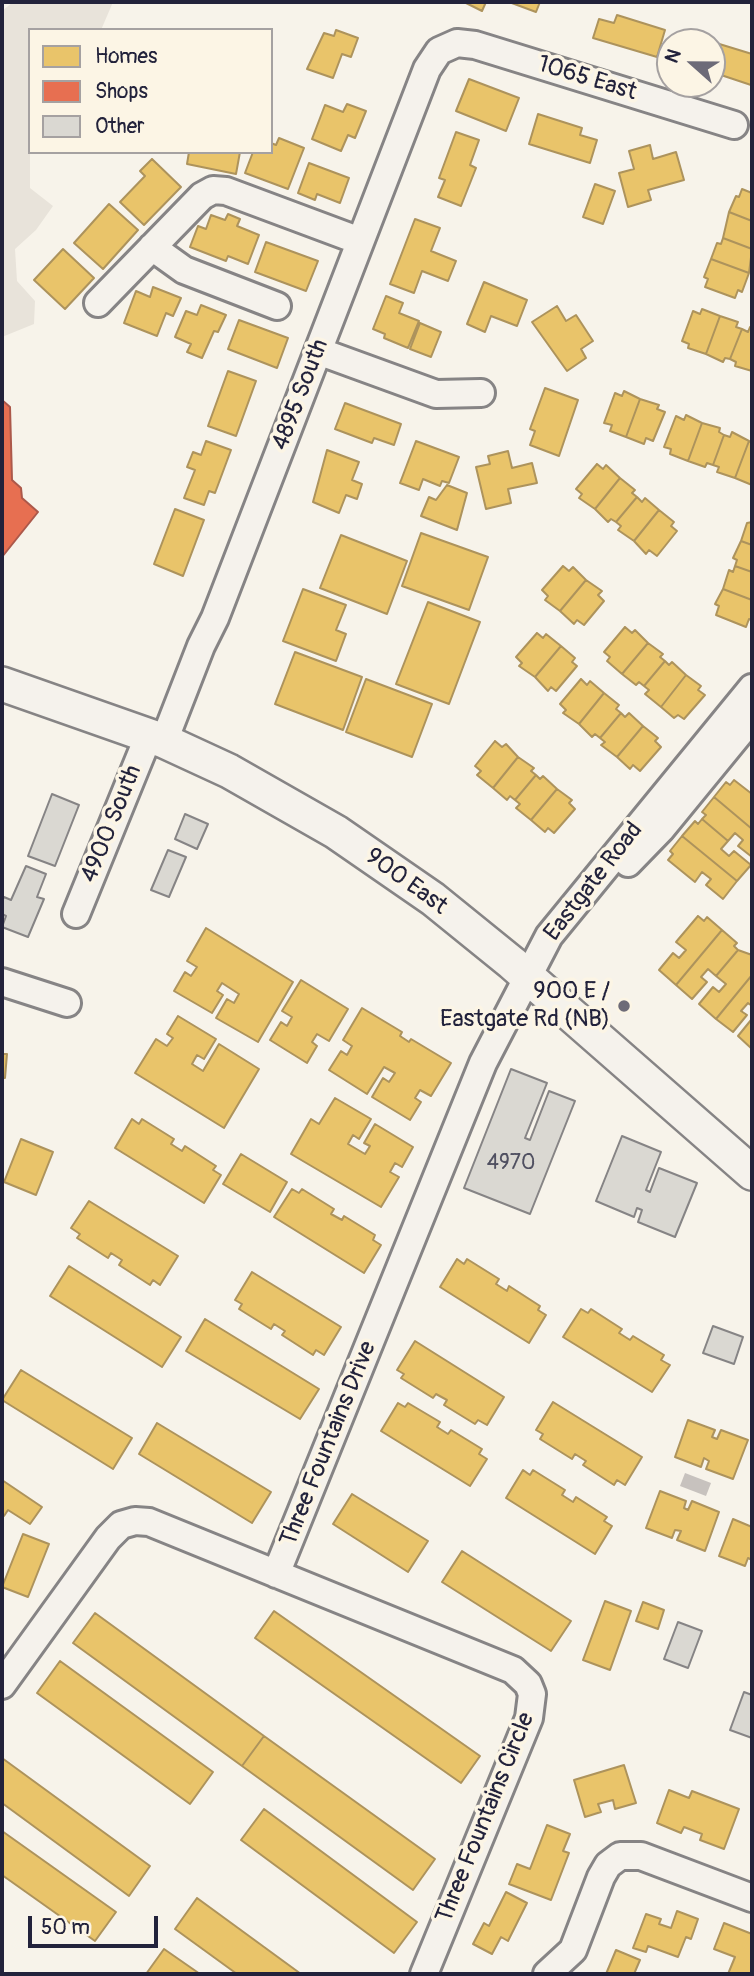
<!DOCTYPE html>
<style>
body{margin:0}
#map{position:relative;width:754px;height:1976px;overflow:hidden;background:#f7f3ea;font-family:Pangolin,sans-serif}
canvas{display:block}
.frame{position:absolute;inset:0;border:4px solid #22223b;pointer-events:none}
.legend{position:absolute;left:28px;top:28px;width:245px;height:126px;box-sizing:border-box;background:#fcf5e5;border:2px solid #a5a1a1;margin:0;padding:9px 12px;list-style:none;font-size:21px;color:#22223b}
.legend li{display:flex;align-items:center;gap:14px;height:35px}
.legend b{width:35px;border:2px solid #a5a1a1}
.north{position:absolute;left:656px;top:28px;width:70px;height:70px;box-sizing:border-box;background:#fcf5e5;border:2px solid #a5a1a1;border-radius:50%;rotate:291deg;font-size:19px;font-weight:700;line-height:28px;text-align:center;color:#22223b}
.north::after{content:'';display:block;margin:auto;width:24px;height:32px;background:#6d6b78;clip-path:polygon(50% 0,100% 100%,50% 72%,0 100%)}
.scale{position:absolute;left:28px;top:1916px;width:130px;height:32px;box-sizing:border-box;border:4px solid #22223b;border-top:0;padding-left:9px;font-size:21px;line-height:24px;white-space:nowrap;color:#22223b;-webkit-text-stroke:5px #fcf5e5;paint-order:stroke}
</style>
<div id="map">
<canvas width="754" height="1976"></canvas>
<div class="frame"></div>
<ul class="legend">
<li><b style="height:19px;background:#e9c46a"></b>Homes</li>
<li><b style="height:19px;background:#e76f51"></b>Shops</li>
<li><b style="height:19px;background:#dad8d2"></b>Other</li>
</ul>
<div class="north">N</div>
<div class="scale">50 m</div>
</div>
<script>
const ctx = document.querySelector('canvas').getContext('2d');
ctx.lineJoin = 'round';
function fill(path, color) { ctx.fillStyle = color; ctx.fill(path, 'evenodd'); }
const poly = rows => new Path2D(rows.map(r => 'M' + r).join(''));
function trace(path, color, width, dash) { ctx.strokeStyle = color; ctx.lineWidth = width; ctx.lineCap = dash ? 'butt' : 'round'; ctx.setLineDash(dash || []); ctx.stroke(path); }
function drawText(font, color, halo, rows, align = 'center') {
  ctx.font = font + ' Pangolin,sans-serif'; ctx.lineWidth = 7; ctx.setLineDash([]); ctx.textBaseline = 'middle'; ctx.strokeStyle = halo; ctx.fillStyle = color; for (const [text, x, y, turn = 0] of rows) {
    ctx.save(); ctx.translate(x, y); ctx.rotate((+turn || 0) * Math.PI / 180); ctx.textAlign = isNaN(turn) ? turn : align; if (halo) ctx.strokeText(text, 0, 0); ctx.fillText(text, 0, 0); ctx.restore();
  }
}
const green = poly([
 [13,2,113,2,101,30,30,30,30,188,53,206,36,230,15,249,17,281,35,301,34,324,2,337,2,11]
]);
const water = poly([
 [685,1473,711,1483,706,1496,680,1486]
]);
const homes = poly([
 [464,2,486,2,482,11,464,2],
 [509,2,540,2,536,12,509,2],
 [617,15,665,30,657,57,593,38,599,19,614,23,617,15],
 [336,30,358,38,351,57,342,54,333,78,307,69,324,33,334,36,336,30],
 [690,35,752,54,751,85,712,72,712,42,688,42,690,35],
 [469,79,519,98,506,131,456,111,469,79],
 [347,104,366,111,355,138,348,135,341,151,312,139,325,105,343,112,347,104],
 [538,114,582,128,580,135,597,140,590,163,529,144,538,114],
 [456,132,479,140,470,165,476,168,461,206,438,197,445,180,439,178,456,132],
 [279,138,304,148,288,189,245,173,253,152,271,152,271,143,276,145,279,138],
 [650,145,653,159,676,152,684,180,648,190,651,200,628,207,619,173,634,169,629,151,650,145],
 [189,152,240,152,236,174,187,164,189,152],
 [152,159,181,187,144,225,120,202,145,176,140,171,152,159],
 [309,163,349,178,340,203,317,194,315,200,298,193,309,163],
 [595,184,615,191,603,224,583,217,595,184],
 [742,189,752,193,752,221,729,212,736,196,739,197,742,189],
 [109,204,138,230,103,269,74,243,109,204],
 [729,212,752,221,752,249,723,238,729,212],
 [228,214,240,219,237,226,259,235,248,264,228,256,226,261,190,247,198,226,206,229,211,215,225,220,228,214],
 [415,219,440,228,431,251,456,261,448,281,422,271,414,293,390,284,415,219],
 [723,238,752,249,749,273,711,259,717,243,721,244,723,238],
 [266,242,318,261,306,291,255,272,266,242],
 [63,249,94,278,65,309,34,280,63,249],
 [711,259,749,273,742,292,738,290,735,298,705,287,708,279,704,277,711,259],
 [484,282,527,300,517,326,491,316,485,332,467,324,484,282],
 [153,287,181,298,173,316,166,313,157,336,124,323,136,291,150,297,153,287],
 [386,296,403,303,399,313,419,321,408,348,384,338,385,334,373,329,386,296],
 [201,305,226,315,218,332,214,331,202,358,187,352,191,344,175,337,186,311,197,315,201,305],
 [557,306,566,321,576,315,593,341,581,349,586,358,567,371,532,322,557,306],
 [702,309,720,316,706,354,688,348,689,344,682,341,693,311,700,314,702,309],
 [720,316,738,322,736,327,742,329,730,359,725,358,723,362,706,354,720,316],
 [239,320,288,338,277,368,228,349,239,320],
 [420,323,441,332,431,357,410,349,420,323],
 [750,327,752,328,752,371,735,366,736,362,730,359,742,329,748,332,750,327],
 [228,371,256,381,236,436,208,426,228,371],
 [545,388,578,400,559,456,530,445,535,431,530,429,545,388],
 [624,391,640,399,626,437,610,431,612,425,604,423,615,393,622,396,624,391],
 [640,399,659,405,657,409,665,412,653,441,646,438,644,444,626,437,640,399],
 [345,403,401,424,394,445,374,438,372,443,335,429,345,403],
 [686,415,702,423,688,461,670,454,671,449,664,447,676,416,684,420,686,415],
 [702,423,720,428,719,432,724,435,713,465,707,463,705,467,688,461,702,423],
 [732,432,749,441,735,478,717,472,719,467,713,465,724,435,730,437,732,432],
 [206,441,231,450,215,493,209,491,204,505,184,498,195,470,187,467,193,452,201,455,206,441],
 [416,441,459,457,449,483,442,481,440,486,423,479,419,490,400,483,416,441],
 [749,441,752,442,752,485,735,478,749,441],
 [327,450,359,462,352,480,362,484,357,499,346,495,339,513,313,502,327,450],
 [508,451,512,468,532,463,537,483,508,489,511,503,486,509,476,467,490,464,488,456,508,451],
 [597,464,603,469,606,465,620,478,595,509,579,498,582,494,576,489,597,464],
 [620,478,635,490,632,493,637,497,616,522,611,519,608,522,595,509,620,478],
 [447,485,467,493,457,530,421,516,429,497,436,500,447,485],
 [637,497,642,502,645,498,659,510,634,541,618,530,621,526,616,522,637,497],
 [175,509,204,520,183,576,154,564,175,509],
 [659,510,674,522,671,526,677,531,657,556,649,550,646,554,634,541,659,510],
 [752,522,752,545,741,541,747,523,752,522],
 [421,533,488,557,469,610,402,586,421,533],
 [341,535,407,561,387,614,320,588,341,535],
 [741,541,752,545,752,572,735,566,737,560,733,558,741,541],
 [563,566,569,571,573,567,586,580,560,611,545,600,548,596,542,590,563,566],
 [735,566,752,572,752,600,723,589,729,570,733,572,735,566],
 [586,580,602,591,598,595,604,601,584,625,577,620,574,624,560,611,586,580],
 [303,589,346,605,336,630,346,634,336,661,283,641,303,589],
 [723,589,752,600,752,620,749,619,746,627,716,615,719,606,715,604,723,589],
 [428,602,480,622,449,704,396,684,428,602],
 [625,627,632,633,635,630,648,643,622,674,607,661,610,657,604,652,625,627],
 [537,633,543,638,546,634,561,646,535,677,519,666,522,663,516,657,537,633],
 [648,643,663,654,660,657,665,661,644,686,639,682,636,685,622,674,648,643],
 [561,646,575,658,572,662,577,666,556,691,551,687,548,691,535,677,561,646],
 [295,652,362,677,343,730,275,704,295,652],
 [665,661,669,665,672,662,686,675,661,707,645,694,649,690,644,686,665,661],
 [686,675,701,686,698,690,705,695,684,719,678,715,674,718,661,707,686,675],
 [366,679,432,704,412,757,346,732,366,679],
 [581,679,587,685,590,681,604,693,579,724,563,713,566,710,560,704,581,679],
 [604,693,619,705,616,709,621,713,600,738,595,734,592,737,579,724,604,693],
 [621,713,625,717,629,713,643,726,617,757,601,745,605,742,600,738,621,713],
 [643,726,658,738,655,741,661,747,640,771,633,765,630,769,617,757,643,726],
 [495,741,502,747,506,744,518,757,493,788,477,775,481,771,475,766,495,741],
 [518,757,534,768,531,771,536,775,515,800,510,796,507,800,493,788,518,757],
 [536,775,540,779,543,776,557,789,531,820,516,808,520,804,515,800,536,775],
 [734,780,752,794,752,829,714,797,726,782,730,785,734,780],
 [557,789,572,800,569,803,575,809,554,833,548,828,545,832,531,820,557,789],
 [714,797,752,829,752,857,738,846,743,840,735,833,728,841,702,819,706,815,702,812,714,797],
 [702,819,728,841,721,849,729,856,734,851,751,865,737,881,682,836,695,821,698,824,702,819],
 [682,836,737,881,723,899,706,885,711,879,702,872,695,882,668,860,673,854,670,851,682,836],
 [698,916,704,921,707,917,722,930,676,985,659,970,673,953,679,958,686,950,676,942,698,916],
 [206,928,293,982,258,1042,216,1018,227,999,234,1003,239,994,222,983,217,991,223,995,212,1013,174,991,185,972,191,976,197,967,187,961,206,928],
 [722,930,737,943,734,946,738,950,716,976,708,969,701,977,707,982,692,999,676,985,722,930],
 [738,950,752,955,752,975,716,1019,699,1004,713,987,719,992,726,984,716,976,738,950],
 [752,975,752,1006,748,1003,741,1011,747,1015,733,1032,716,1019,752,975],
 [301,980,348,1009,329,1041,317,1034,312,1042,317,1046,307,1063,270,1040,281,1022,287,1026,292,1017,282,1011,301,980],
 [362,1008,402,1032,400,1036,409,1042,411,1039,451,1063,431,1096,420,1090,415,1098,421,1102,410,1120,372,1097,383,1078,389,1082,395,1073,384,1067,367,1094,329,1070,341,1051,347,1055,352,1046,343,1040,362,1008],
 [178,1016,216,1039,204,1059,197,1055,192,1064,203,1071,219,1044,259,1069,224,1128,135,1073,156,1039,167,1046,173,1038,167,1034,178,1016],
 [751,1020,752,1021,752,1049,738,1036,751,1020],
 [2,1054,7,1054,5,1078,2,1078,2,1054],
 [335,1098,371,1119,359,1139,353,1135,348,1144,365,1154,370,1146,364,1143,375,1124,413,1147,402,1167,395,1163,390,1172,399,1177,381,1207,291,1154,311,1119,319,1124,335,1098],
 [132,1119,139,1124,142,1119,174,1139,171,1144,182,1151,185,1146,216,1166,213,1170,221,1175,204,1203,115,1148,132,1119],
 [21,1139,53,1152,36,1195,4,1182,21,1139],
 [241,1154,287,1182,270,1212,223,1184,241,1154],
 [292,1189,299,1193,302,1189,334,1209,331,1214,342,1220,344,1216,375,1235,373,1240,381,1245,364,1273,274,1217,292,1189],
 [89,1201,178,1256,160,1285,153,1280,150,1285,119,1265,122,1260,111,1253,108,1258,77,1238,80,1234,71,1228,89,1201],
 [457,1259,464,1264,467,1259,499,1279,496,1284,507,1291,509,1286,540,1306,538,1310,546,1315,529,1343,440,1287,457,1259],
 [69,1266,181,1337,162,1367,50,1296,69,1266],
 [252,1272,341,1327,324,1355,316,1350,313,1355,282,1335,285,1331,274,1324,271,1329,239,1309,242,1304,235,1300,252,1272],
 [581,1309,588,1313,591,1309,622,1329,619,1333,630,1340,633,1336,664,1355,661,1360,670,1365,652,1392,563,1337,581,1309],
 [205,1319,319,1389,300,1419,186,1351,205,1319],
 [415,1341,504,1397,487,1425,478,1420,475,1424,444,1405,447,1400,436,1394,433,1398,401,1378,404,1374,397,1370,415,1341],
 [21,1370,132,1438,113,1469,2,1400,21,1370],
 [553,1402,642,1457,625,1485,617,1480,614,1485,583,1465,586,1461,575,1454,572,1459,540,1439,543,1434,536,1430,553,1402],
 [398,1403,405,1407,408,1403,440,1422,437,1427,448,1434,451,1430,482,1449,479,1454,487,1459,470,1486,381,1431,398,1403],
 [688,1420,715,1430,712,1437,717,1439,721,1430,748,1440,733,1479,706,1469,709,1461,704,1458,701,1467,675,1457,688,1420],
 [157,1423,271,1492,252,1523,139,1454,157,1423],
 [523,1470,530,1475,533,1470,565,1490,562,1495,573,1502,576,1497,607,1517,604,1521,612,1526,595,1554,506,1498,523,1470],
 [2,1480,42,1507,30,1524,8,1510,4,1516,2,1515,2,1480],
 [660,1491,686,1501,684,1508,688,1510,692,1501,719,1512,705,1551,677,1540,681,1531,675,1530,672,1538,646,1528,660,1491],
 [352,1494,428,1541,408,1572,333,1524,352,1494],
 [733,1519,752,1527,752,1560,748,1558,745,1566,719,1556,733,1519],
 [23,1534,49,1544,28,1597,2,1587,23,1534],
 [462,1551,571,1621,551,1651,442,1582,462,1551],
 [605,1601,631,1611,610,1670,583,1660,605,1601],
 [643,1602,664,1610,658,1629,636,1621,643,1602],
 [274,1611,480,1756,461,1783,255,1638,274,1611],
 [95,1613,264,1736,242,1766,73,1643,95,1613],
 [60,1661,213,1772,190,1804,37,1693,60,1661],
 [264,1736,435,1859,413,1890,242,1766,264,1736],
 [2,1758,150,1866,129,1896,2,1803,2,1758],
 [624,1765,636,1803,615,1809,613,1800,598,1804,601,1812,585,1817,574,1780,624,1765],
 [669,1790,689,1798,692,1791,739,1809,724,1849,700,1840,702,1834,684,1827,681,1833,657,1823,669,1790],
 [264,1809,417,1922,394,1953,241,1840,264,1809],
 [547,1825,570,1834,563,1851,569,1853,551,1900,509,1884,517,1864,530,1869,547,1825],
 [2,1831,116,1912,95,1941,2,1875,2,1831],
 [506,1892,527,1903,508,1941,501,1937,492,1954,473,1944,484,1923,489,1926,506,1892],
 [197,1898,301,1974,237,1974,175,1929,197,1898],
 [677,1911,698,1919,691,1939,686,1937,678,1957,648,1946,646,1952,633,1948,646,1914,661,1919,659,1924,671,1928,677,1911],
 [724,1923,752,1934,752,1974,728,1974,735,1957,714,1949,724,1923],
 [164,1949,200,1974,146,1974,164,1949],
 [616,1950,640,1960,634,1974,606,1974,616,1950]
]);
const shops = poly([
 [2,400,10,407,12,480,21,488,22,498,38,512,2,557,2,400]
]);
const building = poly([
 [52,794,79,805,55,866,28,856,52,794],
 [185,814,208,824,197,849,175,839,185,814],
 [168,850,186,857,169,897,151,890,168,850],
 [26,866,46,874,37,897,44,899,28,937,2,927,6,916,2,914,2,902,4,897,11,900,26,866],
 [511,1069,547,1083,525,1138,530,1140,549,1091,575,1101,530,1214,464,1188,511,1069],
 [622,1136,661,1152,646,1190,650,1192,659,1168,697,1183,675,1237,638,1222,642,1210,637,1208,634,1217,596,1201,622,1136],
 [713,1326,743,1337,734,1364,703,1353,713,1326],
 [678,1622,702,1631,688,1668,664,1659,678,1622],
 [744,1692,752,1695,752,1738,730,1730,744,1692]
]);
const minor = poly([
 [152,247,184,270,277,306],
 [98,303,202,196,213,190,226,191,360,241],
 [318,351,436,394,481,393],
 [164,741,201,646,215,618,427,69,439,51,457,43,475,45,734,125],
 [628,863,661,829,752,718],
 [76,914,149,735],
 [2,982,67,1003],
 [276,1574,483,1063,549,936,752,688],
 [2,1685,108,1538,121,1525,135,1521,149,1522,513,1670,528,1684,532,1694,529,1718,424,1974],
 [547,1974,573,1950,601,1877,608,1865,620,1856,641,1856,752,1898]
]);
const major = poly([
 [2,684,164,741,229,771,336,832,433,899,512,963,752,1173]
]);
const markers = [
 [624,1006,7,"#6d6b78"]
];
const numberNames = [
 ["4970",511,1164]
];
const streetNames = [
 ["1065 East",587,79,17],
 ["4895 South",301,395,-69],
 ["4900 South",112,824,-68],
 ["900 East",406,882,36],
 ["Eastgate Road",594,882,-52],
 ["Three Fountains Drive",329,1444,-68],
 ["Three Fountains Circle",486,1818,-68]
];
const poiNames = [
 ["900 E /",610,992],
 ["Eastgate Rd (NB)",610,1020]
];
fill(green, '#e8e3da');
fill(water, '#c7c2be');
fill(homes, '#e9c46a');
trace(homes, '#ad935c', 2);
fill(shops, '#e76f51');
trace(shops, '#ac584a', 2);
fill(building, '#dad8d2');
trace(building, '#868485', 2);
trace(minor, '#868485', 32);
trace(major, '#868485', 38);
trace(minor, '#f5f2ec', 26);
trace(major, '#f5f2ec', 33);
for (const [x, y, r, color] of markers) { const dot = new Path2D(); dot.arc(x, y, r, 0, 2 * Math.PI); ctx.fillStyle = color; ctx.fill(dot); trace(dot, '#fcf5e5', 2.5); }
drawText('21px', '#505061', null, numberNames);
drawText('24px', '#22223b', '#fcf5e5', streetNames);
drawText('24px', '#22223b', '#fcf5e5', poiNames, 'right');
</script>
